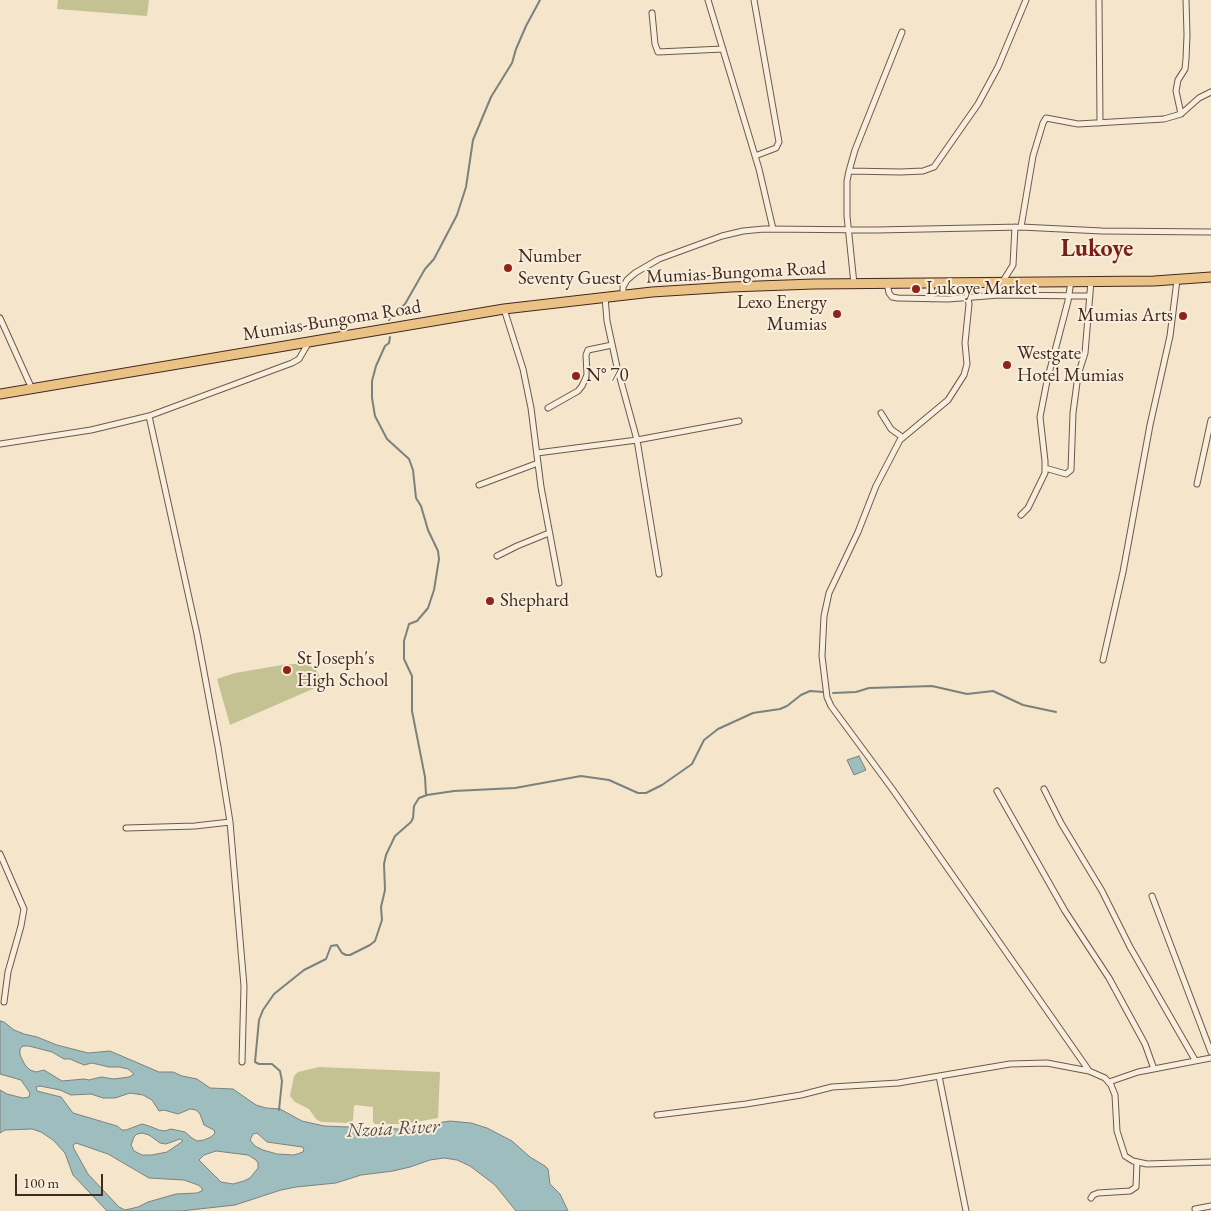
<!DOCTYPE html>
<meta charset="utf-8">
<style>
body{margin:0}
#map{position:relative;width:1211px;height:1211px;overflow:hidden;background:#f4e5cb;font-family:"EB Garamond",serif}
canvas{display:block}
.scale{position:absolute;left:15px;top:1174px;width:88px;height:22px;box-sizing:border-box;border:2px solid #43291e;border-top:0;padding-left:6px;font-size:15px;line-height:18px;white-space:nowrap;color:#43291e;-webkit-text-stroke:4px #f8eedd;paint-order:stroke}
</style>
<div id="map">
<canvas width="1211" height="1211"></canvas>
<div class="scale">100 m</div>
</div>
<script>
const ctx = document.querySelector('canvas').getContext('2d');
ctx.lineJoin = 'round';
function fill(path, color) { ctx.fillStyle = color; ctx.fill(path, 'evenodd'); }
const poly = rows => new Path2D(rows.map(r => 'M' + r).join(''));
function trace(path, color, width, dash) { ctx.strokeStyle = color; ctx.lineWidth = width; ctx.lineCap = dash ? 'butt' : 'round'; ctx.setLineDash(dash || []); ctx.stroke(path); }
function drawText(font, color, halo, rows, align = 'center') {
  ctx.font = font + ' "EB Garamond",serif'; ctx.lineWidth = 4; ctx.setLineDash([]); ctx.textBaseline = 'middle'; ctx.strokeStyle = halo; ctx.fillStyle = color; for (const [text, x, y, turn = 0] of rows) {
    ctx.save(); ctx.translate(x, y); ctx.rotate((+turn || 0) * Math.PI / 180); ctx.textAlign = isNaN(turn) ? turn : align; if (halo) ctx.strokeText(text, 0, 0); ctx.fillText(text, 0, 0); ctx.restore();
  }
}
const green = poly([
 [58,0,149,0,147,16,57,9],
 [288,664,303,664,315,668,324,684,230,725,217,679,235,673],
 [319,1067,440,1072,438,1118,405,1124,375,1124,373,1122,373,1107,356,1105,354,1106,353,1120,350,1123,321,1122,316,1119,309,1109,295,1102,290,1096,294,1076,298,1072]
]);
const water = poly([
 [859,756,866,770,854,775,847,760,859,756],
 [0,1021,4,1022,14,1030,24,1034,37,1037,57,1045,88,1053,110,1051,159,1072,173,1072,182,1076,197,1079,210,1088,233,1089,256,1105,266,1108,280,1109,302,1121,324,1126,399,1129,450,1121,471,1123,487,1128,512,1141,530,1157,545,1166,548,1169,550,1184,560,1194,568,1211,516,1211,495,1185,470,1166,457,1160,444,1158,430,1160,410,1167,393,1171,361,1175,336,1183,296,1187,281,1190,235,1205,181,1211,107,1211,73,1175,65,1153,53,1140,41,1132,32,1129,5,1130,0,1133,0,1090,7,1094,23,1098,29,1097,30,1093,21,1080,0,1074,0,1021],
 [23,1046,29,1046,52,1052,64,1059,70,1059,84,1065,92,1063,109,1067,119,1067,128,1069,134,1074,129,1077,114,1079,101,1077,89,1080,84,1079,62,1081,44,1070,36,1072,30,1070,25,1065,20,1055,20,1049,23,1046],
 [40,1086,60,1090,71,1095,91,1094,103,1098,115,1098,130,1093,143,1095,152,1100,159,1111,164,1110,178,1114,190,1109,196,1110,200,1114,204,1125,214,1130,215,1133,211,1137,204,1140,197,1141,192,1138,185,1132,171,1129,165,1131,159,1130,149,1126,142,1124,126,1130,122,1130,117,1126,73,1113,61,1097,37,1091,36,1087,40,1086],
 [142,1133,149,1135,160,1143,166,1144,180,1139,183,1141,167,1152,152,1155,142,1155,134,1151,131,1145,134,1137,137,1134,142,1133],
 [257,1133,267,1142,302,1147,304,1149,303,1152,294,1155,277,1154,263,1150,255,1146,250,1140,253,1134,257,1133],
 [76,1143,108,1154,149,1178,184,1180,198,1185,202,1188,202,1191,197,1193,176,1194,148,1202,138,1207,125,1210,119,1207,88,1174,74,1149,73,1145,76,1143],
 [216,1151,248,1155,256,1160,258,1163,258,1168,250,1178,244,1181,233,1184,221,1182,199,1160,204,1155,216,1151]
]);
const stream = poly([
 [389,320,390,318,405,304,425,269,434,259,457,215,466,187,473,140,491,97,512,63,516,49,526,26,540,0],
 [390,337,389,343,385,346,376,366,372,381,372,398,375,416,387,439,409,459,413,470,416,498,421,506,428,530,438,551,439,559,434,590,428,608,417,621,409,624,404,641,404,659,412,676,412,711,425,777,426,794],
 [833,693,856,692,869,688,932,686,967,694,993,691,1023,705,1056,712],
 [279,1110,282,1081,280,1071,272,1064,259,1064,255,1062,259,1020,263,1010,274,994,304,970,326,959,331,946,337,945,342,953,346,955,350,955,370,945,375,941,382,920,381,907,385,890,384,864,386,855,395,836,411,822,413,818,414,806,419,798,427,795,454,791,515,788,581,776,609,780,638,793,646,793,662,785,692,764,704,740,718,729,753,713,780,709,787,706,801,695,810,691,824,692]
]);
const street = poly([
 [708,0,759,169,773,229],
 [754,0,779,142,776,148,755,156],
 [1099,0,1100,123],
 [652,13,655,44,658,52,723,49],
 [1181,114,1176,91,1178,80,1185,69,1186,59,1187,35,1186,0],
 [849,171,901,172,923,171,934,167,978,104,998,67,1026,0],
 [1021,227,1033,156,1043,123,1046,118,1078,124,1164,119,1181,114,1199,98,1211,92],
 [1003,281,1013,265,1015,227],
 [965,282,969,304,965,343,967,364,964,375,948,400,900,440,876,486,858,532,829,593,824,616,822,656,827,697,831,706,893,790,1085,1065,1089,1071,1105,1078,1111,1085,1115,1095,1117,1131,1125,1156,1133,1161,1147,1164,1211,1162],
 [887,283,889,293,892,297,898,298,948,299,999,295,1090,296],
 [931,283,932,299],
 [854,284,847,216,847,181,849,171,855,150,902,32],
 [623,295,623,287,627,280,635,273,659,259,722,236,743,231,764,229,877,230,1021,227,1102,231,1211,232],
 [504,309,523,369,531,408,541,487,559,583],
 [0,318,32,389],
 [548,408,578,391,582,386,587,375,586,355,588,350,612,345],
 [881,413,891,429,902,437],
 [149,416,197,634,218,747,230,822,244,986,242,1062],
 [0,444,91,430,149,416,292,363,299,359,309,342],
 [537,453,637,440,617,367,607,321,605,297],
 [1045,468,1066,474,1071,470,1073,413,1078,375,1085,353,1091,281],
 [1197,484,1211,420],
 [479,485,538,463],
 [1021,515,1028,508,1045,473,1045,461,1040,417,1047,381,1068,301,1071,281],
 [497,556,517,546,549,533],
 [659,574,637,440,739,421],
 [1103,660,1123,572,1150,425,1170,336,1177,280],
 [1044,789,1061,823,1102,891,1130,947,1195,1060],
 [997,791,1065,911,1109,978,1145,1044,1154,1069],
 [126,828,195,826,230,822],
 [0,854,24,909,21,926,8,972,4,1002],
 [1152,896,1211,1052],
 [939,1076,966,1211],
 [1109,1082,1138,1072,1211,1058],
 [657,1115,746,1104,801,1095,832,1087,898,1083,1010,1064,1047,1063,1089,1071],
 [1091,1198,1093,1195,1098,1193,1130,1191,1136,1187,1137,1162],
 [1195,1209,1211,1206]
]);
const highway = poly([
 [0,394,504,309,652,292,731,287,814,284,1154,281,1211,277]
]);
const markers = [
 [508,268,5,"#8f2418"],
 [916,289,5,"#8f2418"],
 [837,314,5,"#8f2418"],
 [1183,316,5,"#8f2418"],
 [1007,365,5,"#8f2418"],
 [576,376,5,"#8f2418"],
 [490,601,5,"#8f2418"],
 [287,670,5,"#8f2418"]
];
const poiNames = [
 ["Number",518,257],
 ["Seventy Guest",518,279],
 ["Lukoye Market",926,289],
 ["Lexo Energy",827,303,"right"],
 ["Mumias",827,325,"right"],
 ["Mumias Arts",1173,316,"right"],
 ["Westgate",1017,354],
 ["Hotel Mumias",1017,376],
 ["N° 70",586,376],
 ["Shephard",500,601],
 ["St Joseph's",297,659],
 ["High School",297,681]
];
const streetNames = [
 ["Mumias-Bungoma Road",736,273,-3],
 ["Mumias-Bungoma Road",332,321,-9]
];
const waterNames = [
 ["Nzoia River",393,1129,-3]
];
const districtNames = [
 ["Lukoye",1097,249]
];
fill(green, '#c4c292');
fill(water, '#9ebdbe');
trace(water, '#7a827e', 1);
trace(stream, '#7a827e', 2);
trace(street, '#6f5849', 7);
trace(highway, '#43291e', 11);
trace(street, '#f8eedd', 5);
trace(highway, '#eac286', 9);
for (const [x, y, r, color] of markers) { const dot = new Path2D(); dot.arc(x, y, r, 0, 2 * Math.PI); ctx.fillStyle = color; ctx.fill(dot); trace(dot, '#f8eedd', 2); }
drawText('19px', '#43291e', '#f8eedd', poiNames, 'left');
drawText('19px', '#43291e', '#f8eedd', streetNames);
drawText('italic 20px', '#5a4e46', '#f8eedd', waterNames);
drawText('bold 24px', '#7a1f14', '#f8eedd', districtNames);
</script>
